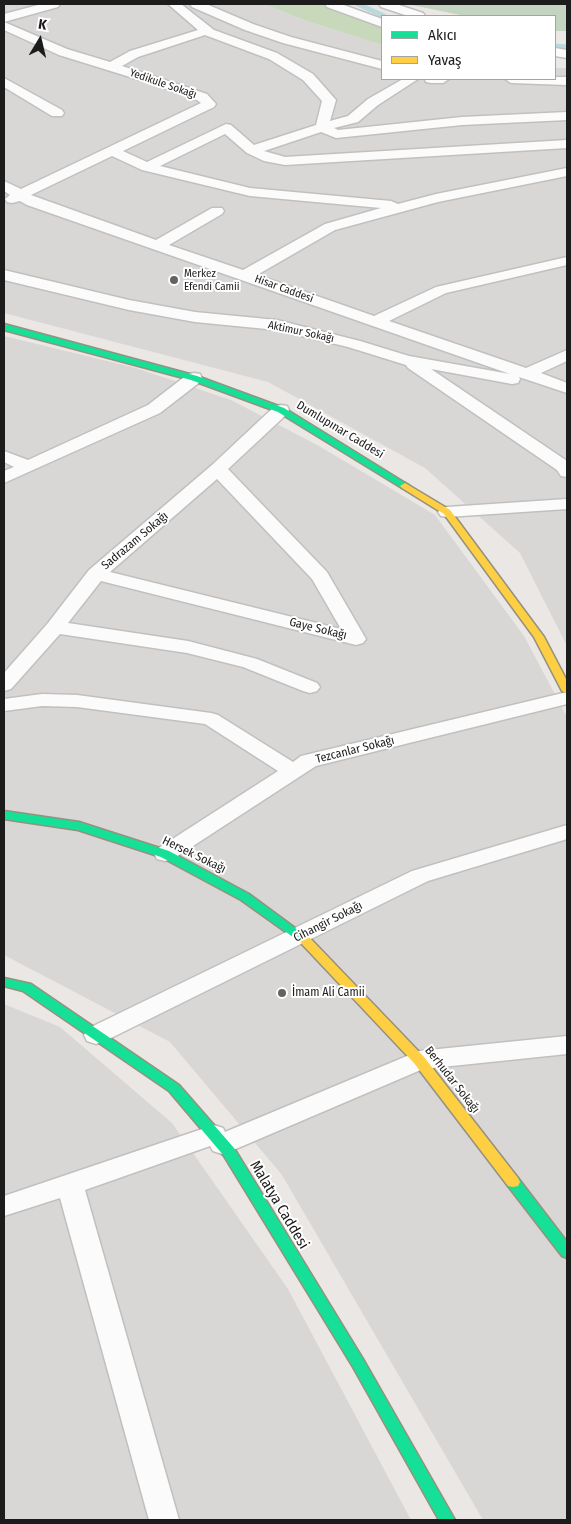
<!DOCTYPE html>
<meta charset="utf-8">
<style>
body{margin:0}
#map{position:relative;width:571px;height:1524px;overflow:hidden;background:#eae7e4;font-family:"Fira Sans Condensed",sans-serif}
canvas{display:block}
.frame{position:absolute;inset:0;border:5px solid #1c1c1c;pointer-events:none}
.legend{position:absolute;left:381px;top:15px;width:175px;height:65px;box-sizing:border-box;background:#fff;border:1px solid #a4a4a4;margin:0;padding:6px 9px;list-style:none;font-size:15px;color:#1c1c1c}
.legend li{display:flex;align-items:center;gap:10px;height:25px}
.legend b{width:25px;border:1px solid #a4a4a4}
.north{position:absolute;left:15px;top:15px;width:50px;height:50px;-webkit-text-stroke:4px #fff;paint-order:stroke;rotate:9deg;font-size:14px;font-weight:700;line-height:20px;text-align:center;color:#1c1c1c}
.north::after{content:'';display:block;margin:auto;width:18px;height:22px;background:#1c1c1c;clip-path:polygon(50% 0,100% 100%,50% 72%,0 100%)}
</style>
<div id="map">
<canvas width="571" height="1524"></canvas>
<div class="frame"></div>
<ul class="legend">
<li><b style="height:6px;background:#16e098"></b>Akıcı</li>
<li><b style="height:6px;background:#ffcf43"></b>Yavaş</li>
</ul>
<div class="north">K</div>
</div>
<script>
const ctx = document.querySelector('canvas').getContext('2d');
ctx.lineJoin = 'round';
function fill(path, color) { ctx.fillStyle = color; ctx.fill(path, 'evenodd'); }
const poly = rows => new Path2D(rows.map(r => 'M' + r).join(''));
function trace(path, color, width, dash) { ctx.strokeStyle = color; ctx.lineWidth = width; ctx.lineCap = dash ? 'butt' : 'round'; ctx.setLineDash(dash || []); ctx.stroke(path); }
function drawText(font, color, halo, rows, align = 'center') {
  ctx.font = font + ' "Fira Sans Condensed",sans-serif'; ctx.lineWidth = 4; ctx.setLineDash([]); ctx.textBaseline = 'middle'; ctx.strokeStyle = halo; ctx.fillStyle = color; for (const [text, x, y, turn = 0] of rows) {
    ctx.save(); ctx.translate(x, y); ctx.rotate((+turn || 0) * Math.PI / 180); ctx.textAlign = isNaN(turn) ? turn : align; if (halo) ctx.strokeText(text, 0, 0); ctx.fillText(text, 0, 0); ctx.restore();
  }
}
const residential = poly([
 [4,4,264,4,307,21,382,45,382,79,555,79,555,68,567,68,567,646,520,553,425,468,268,382,4,313],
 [4,336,136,368,231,400,319,446,435,515,524,636,567,717,567,1520,483,1520,282,1175,170,1042,4,955],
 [4,1004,60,1027,172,1123,288,1289,411,1520,4,1520]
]);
const forest = poly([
 [264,4,337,4,353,14,382,22,382,45,307,21]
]);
const cemetery = poly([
 [407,4,567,4,567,31,555,31,555,16,465,16]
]);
const stream = poly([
 [358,4,384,16],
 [555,46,567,47]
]);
const street = poly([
 [42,4,60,4,58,7,4,22,4,14,42,4],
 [168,4,181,4,214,30,277,53,313,74,336,100,330,121,348,116,368,99,403,79,418,79,378,105,358,122,334,128,338,130,462,117,567,112,567,120,462,125,336,138,321,132,264,151,285,157,567,140,567,148,285,165,264,161,247,153,225,134,160,166,250,188,391,201,398,204,436,194,567,168,567,176,438,202,335,230,257,275,374,316,436,287,567,257,567,265,446,293,389,321,526,368,567,350,567,361,541,373,567,383,567,393,519,377,520,379,518,383,512,384,431,369,567,461,567,477,561,476,557,470,408,368,406,365,348,347,277,330,195,322,129,310,4,280,4,270,129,300,195,312,277,320,360,341,409,356,510,374,27,205,20,201,12,203,7,202,5,199,10,195,4,191,4,181,21,189,201,103,197,100,159,86,59,55,4,30,4,22,67,49,110,62,130,51,198,30,168,4],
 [205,35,269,59,303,80,322,101,316,125,254,145,231,125,226,124,147,162,123,151,214,107,216,104,207,94,122,66,138,57,205,35],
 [112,156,142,170,250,196,381,208,325,224,243,270,169,245,222,214,224,211,222,208,212,208,156,240,31,195,112,156],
 [190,4,206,4,253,24,291,37,382,61,382,69,283,43,245,30,192,7,190,4],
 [325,4,341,4,382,19,382,27,327,7,325,4],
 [379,4,396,4,423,13,425,16,408,16,381,7,379,4],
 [555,48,567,50,567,58,555,56,555,48],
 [555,77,567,77,567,85,511,83,505,79,555,79,555,77],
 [4,78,62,110,64,113,62,116,52,116,4,87,4,78],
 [425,79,449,79,443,83,431,83,426,82,425,79],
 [194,373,200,374,202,378,200,382,160,413,4,483,4,471,14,467,4,462,4,451,28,460,148,405,188,374,194,373],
 [281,405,287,406,289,410,287,414,228,469,327,572,366,639,363,643,356,645,101,581,68,623,188,641,257,659,317,683,320,687,317,691,310,693,303,691,243,667,187,653,60,634,11,689,4,691,4,673,48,623,89,570,212,465,275,406,281,405],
 [217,479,312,579,341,629,110,572,217,479],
 [567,499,567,509,447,517,441,516,438,512,441,508,447,507,567,499],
 [567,692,567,704,316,766,173,859,165,861,157,859,154,854,157,849,278,771,205,724,77,707,42,706,4,711,4,699,42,694,77,695,211,713,218,715,293,762,301,756,567,692],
 [567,825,567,839,428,881,105,1041,96,1044,87,1041,84,1035,87,1029,412,871,567,825],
 [567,1036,567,1054,423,1069,231,1151,222,1154,213,1151,210,1146,85,1190,179,1520,149,1520,60,1198,4,1216,4,1196,214,1125,223,1128,225,1132,419,1051,567,1036]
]);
const fast = poly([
 [4,324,197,376,284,408,410,486,408,488,402,488,278,412,191,380,4,330,4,324],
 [4,811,79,822,169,851,249,894,310,939,308,942,300,942,241,900,161,857,78,830,4,819,4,811],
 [4,978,31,984,179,1085,234,1148,363,1359,455,1520,439,1520,353,1367,224,1156,169,1091,23,991,4,986,4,978],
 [513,1177,518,1178,567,1242,567,1258,562,1256,508,1186,506,1182,508,1178,513,1177]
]);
const slow = poly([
 [405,483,450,510,544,637,567,681,567,694,562,691,534,637,444,514,402,488,400,486,405,483],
 [304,935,308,936,424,1057,518,1178,520,1182,518,1186,513,1187,508,1186,414,1063,300,942,298,939,300,936,304,935]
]);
const markers = [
 [174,280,5,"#646362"],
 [282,993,5,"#646362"]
];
const farStreetnames = [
 ["Yedikule Sokağı",163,84,19],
 ["Hisar Caddesi",284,289,20],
 ["Aktimur Sokağı",301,332,12]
];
const farPoinames = [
 ["Merkez",184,274],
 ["Efendi Camii",184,287]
];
const streetNames = [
 ["Dumlupınar Caddesi",340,430,31],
 ["Sadrazam Sokağı",135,541,-40],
 ["Gaye Sokağı",318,629,14],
 ["Tezcanlar Sokağı",355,750,-14],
 ["Hersek Sokağı",194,855,26],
 ["Cihangir Sokağı",328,922,-27],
 ["Berhudar Sokağı",452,1080,52]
];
const poiNames = [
 ["İmam Ali Camii",292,993]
];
const nearStreetnames = [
 ["Malatya Caddesi",279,1205,59]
];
fill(residential, '#d9d7d6');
fill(forest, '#c8d8ba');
fill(cemetery, '#c3d4c1');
trace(stream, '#b8dadd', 5);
trace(street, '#c1c0bf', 3);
trace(fast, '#94927d', 3);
trace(slow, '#94927d', 3);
fill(street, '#fcfbfb');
fill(fast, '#16e098');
fill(slow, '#ffcf43');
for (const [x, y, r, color] of markers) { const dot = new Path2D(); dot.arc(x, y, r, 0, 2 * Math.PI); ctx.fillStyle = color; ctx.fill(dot); trace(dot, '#fff', 2); }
drawText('11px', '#1c1c1c', '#fff', farStreetnames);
drawText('11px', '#1c1c1c', '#fff', farPoinames, 'left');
drawText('12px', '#1c1c1c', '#fff', streetNames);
drawText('12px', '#1c1c1c', '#fff', poiNames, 'left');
drawText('15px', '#1c1c1c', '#fff', nearStreetnames);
</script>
